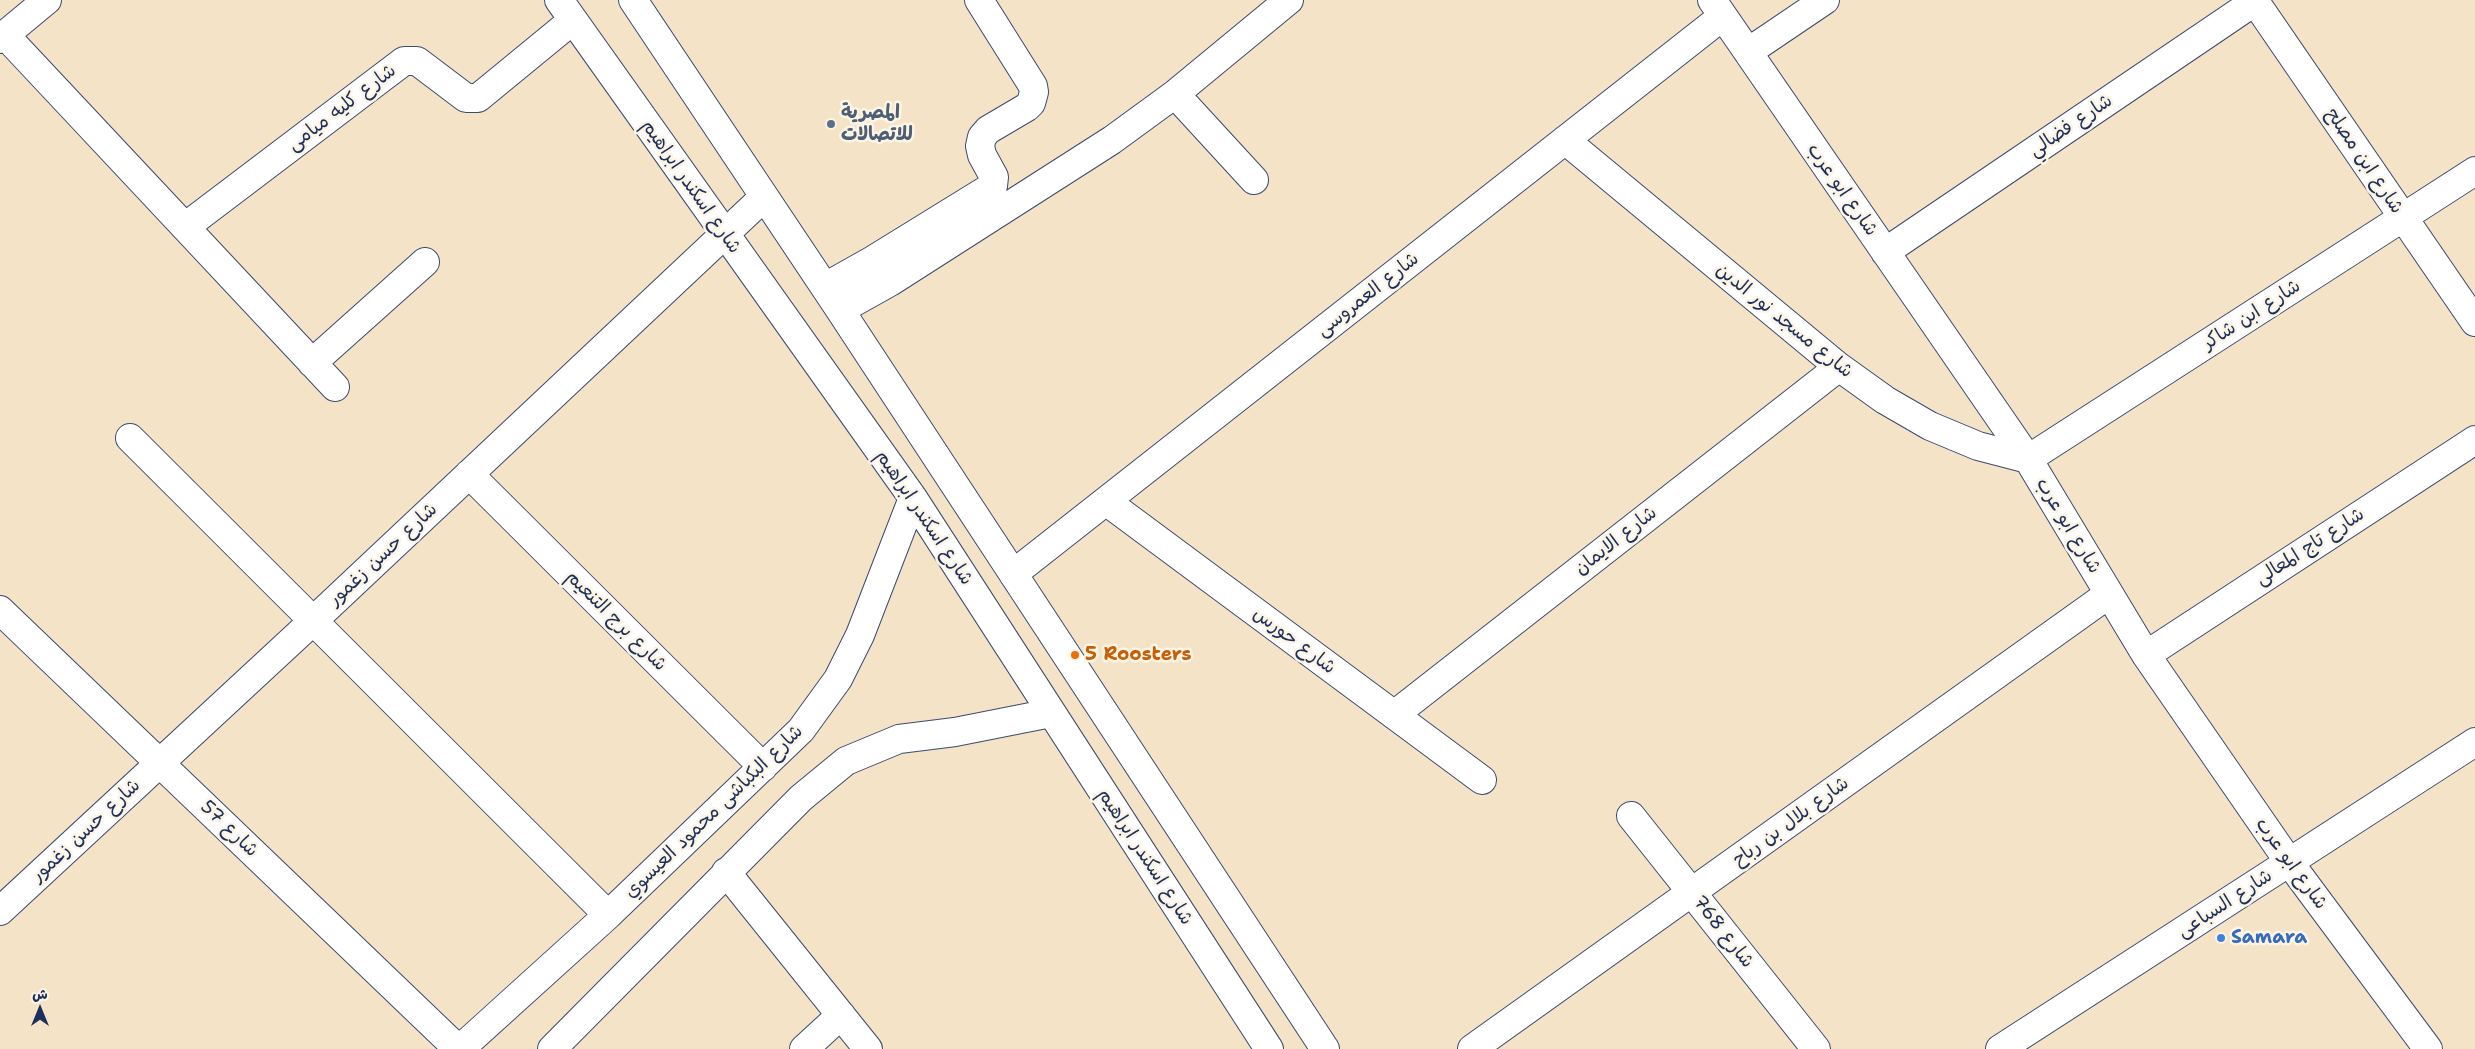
<!DOCTYPE html>
<meta charset="utf-8">
<style>
body{margin:0}
#map{position:relative;width:2475px;height:1049px;overflow:hidden;background:#f4e3c7;font-family:"Shantell Sans","Playpen Sans Arabic",sans-serif}
canvas{display:block}
.north{position:absolute;left:15px;top:984px;width:50px;height:50px;-webkit-text-stroke:4px #fcf5e5;paint-order:stroke;rotate:0deg;font-size:14px;font-weight:700;line-height:20px;text-align:center;color:#1b2f5e}
.north::after{content:'';display:block;margin:auto;width:18px;height:22px;background:#1b2f5e;clip-path:polygon(50% 0,100% 100%,50% 72%,0 100%)}
</style>
<div id="map">
<canvas width="2475" height="1049"></canvas>
<div class="north">ش</div>
</div>
<script>
const ctx = document.querySelector('canvas').getContext('2d');
ctx.lineJoin = 'round';
const poly = rows => new Path2D(rows.map(r => 'M' + r).join(''));
function trace(path, color, width, dash) { ctx.strokeStyle = color; ctx.lineWidth = width; ctx.lineCap = dash ? 'butt' : 'round'; ctx.setLineDash(dash || []); ctx.stroke(path); }
function drawText(font, color, halo, rows, align = 'center') {
  ctx.font = font + ' "Shantell Sans","Playpen Sans Arabic",sans-serif'; ctx.lineWidth = 5; ctx.setLineDash([]); ctx.textBaseline = 'middle'; ctx.strokeStyle = halo; ctx.fillStyle = color; for (const [text, x, y, turn = 0] of rows) {
    ctx.save(); ctx.translate(x, y); ctx.rotate((+turn || 0) * Math.PI / 180); ctx.textAlign = isNaN(turn) ? turn : align; if (halo) ctx.strokeText(text, 0, 0); ctx.fillText(text, 0, 0); ctx.restore();
  }
}
const minor = poly([
 [559,0,913,498,1269,1049],
 [633,0,840,310,1325,1049],
 [1712,0,2028,459,2146,655,2289,862,2428,1049],
 [2254,0,2475,322],
 [5,35,335,387],
 [0,39,47,0],
 [1748,52,1825,0],
 [1175,94,1254,180],
 [1565,140,1839,367,1885,400,1930,426,1978,446,2028,459,2475,171],
 [185,227,404,61,417,61,466,98,478,98,573,20],
 [1885,252,2257,0],
 [825,287,873,260,993,186,994,177,982,155,980,146,982,137,988,130,1027,107,1031,103,1034,92,1033,86,979,0],
 [840,310,890,282,1112,140,1175,94,1289,0],
 [312,363,425,262],
 [130,438,608,915],
 [469,474,763,767],
 [1107,502,1482,780],
 [1013,574,1723,16],
 [0,610,458,1049],
 [2146,655,2475,440],
 [1394,715,1839,367],
 [1631,816,1816,1049],
 [726,872,868,1049],
 [0,911,313,621,764,197],
 [460,1049,608,915,801,730,838,679,860,635,913,498],
 [552,1049,801,798,846,761,899,739,955,732,1051,713],
 [804,1049,841,1015],
 [1472,1049,2109,594],
 [2000,1049,2475,742]
]);
const markers = [
 [831,124,5,"#5c6f8a"],
 [1075,655,5,"#e8710a"],
 [2221,938,5,"#3f7fe0"]
];
const streetNames = [
 ["شارع كليه ميامى",342,108,-37],
 ["شارع فضالي",2071,126,-34],
 ["شارع ابن مصلح",2364,161,56],
 ["شارع اسكندر ابراهيم",691,187,55],
 ["شارع ابو عرب",1842,190,55],
 ["شارع العمروسى",1368,295,-38],
 ["شارع ابن شاكر",2252,315,-33],
 ["شارع مسجد نور الدين",1784,321,39],
 ["شارع اسكندر ابراهيم",924,518,56],
 ["شارع ابو عرب",2068,526,59],
 ["شارع الايمان",1616,541,-38],
 ["شارع تاج المعالى",2310,547,-33],
 ["شارع حسن زغمور",383,555,-43],
 ["شارع برج التنعيم",616,621,45],
 ["شارع حورس",1294,641,37],
 ["شارع البكباشى محمود العيسوي",714,812,-44],
 ["شارع بلال بن رباح",1791,822,-36],
 ["شارع 57",229,829,44],
 ["شارع حسن زغمور",86,831,-43],
 ["شارع اسكندر ابراهيم",1145,857,57],
 ["شارع ابو عرب",2291,864,54],
 ["شارع السباعى",2225,904,-33],
 ["شارع 768",1723,932,52]
];
const serviceNames = [
 ["المصرية",841,113],
 ["للاتصالات",841,135]
];
const foodNames = [
 ["5 Roosters",1085,655]
];
const shopNames = [
 ["Samara",2231,938]
];
trace(minor, '#3c4a6e', 30);
trace(minor, '#fff', 28);
for (const [x, y, r, color] of markers) { const dot = new Path2D(); dot.arc(x, y, r, 0, 2 * Math.PI); ctx.fillStyle = color; ctx.fill(dot); trace(dot, '#fcf5e5', 2); }
drawText('19px', '#1b2f5e', '#fcf5e5', streetNames);
drawText('bold 19px', '#4e5e75', '#fcf5e5', serviceNames, 'left');
drawText('bold 19px', '#c56008', '#fcf5e5', foodNames, 'left');
drawText('bold 19px', '#366cbe', '#fcf5e5', shopNames, 'left');
</script>
